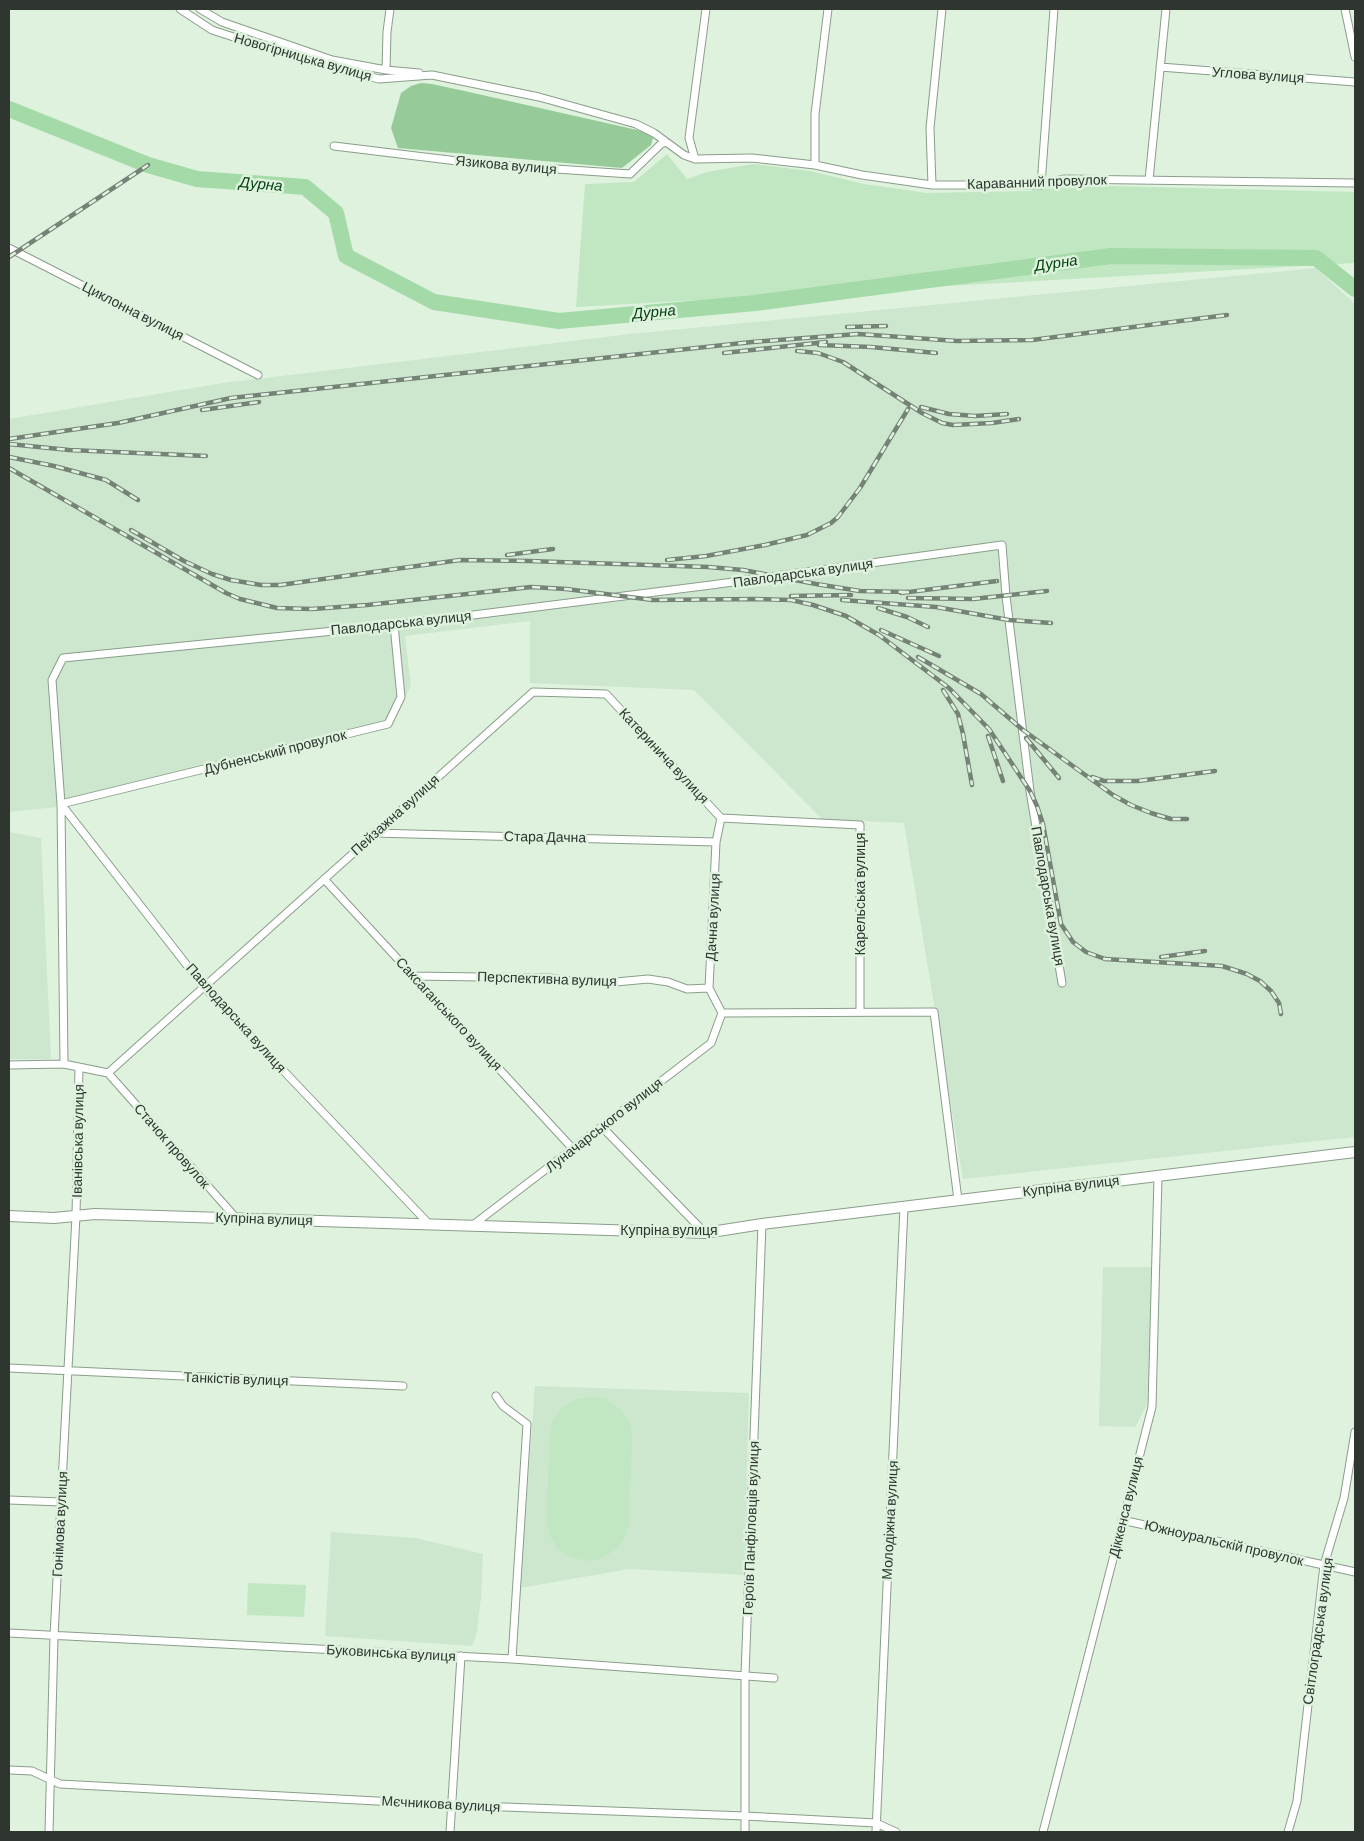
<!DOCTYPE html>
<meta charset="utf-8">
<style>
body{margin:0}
#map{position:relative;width:1364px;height:1841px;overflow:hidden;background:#def2de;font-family:Barlow,sans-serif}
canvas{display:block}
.frame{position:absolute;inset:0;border:10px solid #2e362f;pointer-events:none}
</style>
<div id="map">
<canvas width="1364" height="1841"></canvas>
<div class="frame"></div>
</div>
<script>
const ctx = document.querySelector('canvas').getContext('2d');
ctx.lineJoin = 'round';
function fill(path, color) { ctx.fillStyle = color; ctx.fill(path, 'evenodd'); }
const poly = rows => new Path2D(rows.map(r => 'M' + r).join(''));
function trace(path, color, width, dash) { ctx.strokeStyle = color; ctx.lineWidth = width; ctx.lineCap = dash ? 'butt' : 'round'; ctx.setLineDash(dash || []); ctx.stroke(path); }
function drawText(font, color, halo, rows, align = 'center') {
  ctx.font = font + ' Barlow,sans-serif'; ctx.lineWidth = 5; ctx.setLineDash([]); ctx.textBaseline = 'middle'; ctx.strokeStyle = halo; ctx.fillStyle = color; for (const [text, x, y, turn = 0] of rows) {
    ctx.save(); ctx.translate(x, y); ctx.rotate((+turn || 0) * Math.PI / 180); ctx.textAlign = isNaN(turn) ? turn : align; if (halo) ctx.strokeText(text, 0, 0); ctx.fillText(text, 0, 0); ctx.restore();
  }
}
const built = poly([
 [1316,268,1355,304,1355,1137,963,1179,904,823,822,819,694,690,530,683,530,621,405,636,411,686,391,725,67,806,9,812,9,419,223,383,630,334],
 [9,832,41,838,51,1059,9,1059],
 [1103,1267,1153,1267,1147,1405,1135,1427,1099,1426],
 [535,1386,749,1393,744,1575,629,1569,520,1588],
 [331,1532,416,1538,483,1554,481,1597,477,1632,472,1646,325,1636]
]);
const green = poly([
 [667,154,687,179,707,172,753,164,810,171,864,184,927,193,1030,191,1065,185,1355,192,1355,263,576,307,585,184,634,182],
 [593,1396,608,1400,621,1410,630,1423,632,1439,629,1522,625,1537,615,1550,601,1559,586,1561,570,1557,557,1548,549,1534,546,1518,550,1436,553,1420,563,1407,577,1399],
 [248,1583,306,1585,304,1617,247,1615]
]);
const forest = poly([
 [421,83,432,84,469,92,646,132,653,138,651,145,622,168,398,148,391,128,401,93,411,86]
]);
const river = poly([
 [9,109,148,165,197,179,305,187,336,213,346,256,434,302,559,321,755,303,1111,256,1316,258,1355,289]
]);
const street = poly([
 [180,9,212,30,295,57,379,79,432,75,539,97,636,124,654,133,684,155,695,159,752,158,815,165,862,175,932,185,1041,185,1063,179,1355,183],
 [200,9,222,22,332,60,386,70,419,73],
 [1345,9,1355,57],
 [1160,67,1355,82],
 [386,70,387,32,390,9],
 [334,146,482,164,630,174,661,144,666,142],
 [695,159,689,138,706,9],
 [815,165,815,114,828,9],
 [1149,180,1166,9],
 [932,185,930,128,942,9],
 [1041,185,1054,9],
 [9,248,258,375],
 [721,818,860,825,860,1012],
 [721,818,716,842,709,988,722,1013],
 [374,833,716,842],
 [324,879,573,1149],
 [413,976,550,978,580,982,616,982,648,979,668,982,687,989,709,988],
 [722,1013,934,1012,958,1200],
 [64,1064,61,804,388,724,401,697,394,625],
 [9,1065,64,1064,108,1073,533,692,606,694,721,818],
 [108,1073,236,1218],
 [602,1127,705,1233],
 [429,1224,204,987,61,804,52,680,63,658,394,625,711,585,1002,545,1006,596,1030,791,1062,983],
 [473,1225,711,1043,722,1013],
 [9,1368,403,1386],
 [496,1396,503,1406,527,1424,512,1659],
 [9,1500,61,1502],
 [1122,1520,1355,1572],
 [9,1633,512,1659,774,1678],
 [9,1770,32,1771,60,1784,451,1805,745,1816,876,1823,896,1832],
 [49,1832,54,1636,76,1216,79,1067],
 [450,1832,461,1656],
 [745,1832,745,1675,762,1224],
 [876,1832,904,1207],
 [1043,1832,1152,1407,1158,1176],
 [1288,1832,1297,1801,1324,1565,1344,1498,1355,1432]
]);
const secondary = poly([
 [9,1216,54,1218,95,1214,705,1233,762,1224,1355,1152]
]);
const rail = poly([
 [9,257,148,165],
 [847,327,886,326],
 [819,345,871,347,936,353],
 [797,351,818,353,843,362,922,413,942,423,953,425,992,423,1019,419],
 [724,353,826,342],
 [921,407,949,414,975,416,1007,414],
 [202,410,259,402],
 [9,439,118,423,231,398,752,342,858,334,957,341,1032,340,1227,315],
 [9,444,69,450,206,456],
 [9,457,54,466,106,480,138,500],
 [9,468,226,593,240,599,277,608,312,609,367,605,531,587,566,589,653,600,756,599,791,600,813,605,846,616,879,635,949,688,989,729,1030,791,1037,806,1043,824,1061,924,1073,942,1086,952,1105,959,1222,966,1247,974,1260,981,1271,991,1279,1003,1281,1014],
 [131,530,184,561,212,574,231,580,261,585,280,585,460,560,529,561,708,567,743,570,816,584,860,591,908,592],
 [507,555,553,549],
 [667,560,706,556,765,545,807,535,831,523,838,517,860,488,908,409],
 [901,593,997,581],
 [791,596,851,595],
 [908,598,973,599,1047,591],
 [842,600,936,607,1009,620,1051,623],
 [878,608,907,617,928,627],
 [881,630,939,656],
 [918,657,981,694,1023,730,1113,795,1131,805,1151,813,1171,819,1187,819],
 [943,690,958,714,963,734,972,785],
 [988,736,1003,781],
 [1026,738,1059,778],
 [1092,777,1104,781,1138,781,1215,771],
 [1161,957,1205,951]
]);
const streetNames = [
 ["Новогірницька вулиця",303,57,16],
 ["Углова вулиця",1258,75,4],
 ["Язикова вулиця",506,165,5],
 ["Караванний провулок",1037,182,-2],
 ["Циклонна вулиця",133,311,27],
 ["Павлодарська вулиця",803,573,-8],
 ["Павлодарська вулиця",401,623,-6],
 ["Дубненський провулок",275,752,-14],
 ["Катеринича вулиця",664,756,47],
 ["Пейзажна вулиця",395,815,-42],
 ["Стара Дачна",545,837,1],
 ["Карельська вулиця",860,894,-90],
 ["Павлодарська вулиця",1048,896,80],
 ["Дачна вулиця",713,917,-87],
 ["Перспективна вулиця",547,979,2],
 ["Саксаганського вулиця",449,1014,47],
 ["Павлодарська вулиця",236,1018,48],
 ["Луначарського вулиця",604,1125,-38],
 ["Іванівська вулиця",78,1141,-89],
 ["Стачок провулок",172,1146,49],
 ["Купріна вулиця",1071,1186,-7],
 ["Купріна вулиця",264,1219,2],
 ["Купріна вулиця",669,1230],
 ["Танкістів вулиця",236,1379,2],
 ["Діккенса вулиця",1126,1507,-76],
 ["Молодіжна вулиця",890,1520,-87],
 ["Гонімова вулиця",60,1524,-87],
 ["Героїв Панфіловців вулиця",751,1528,-88],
 ["Южноуральскій провулок",1224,1543,13],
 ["Світлоградська вулиця",1318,1631,-82],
 ["Буковинська вулиця",391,1653,3],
 ["Мєчникова вулиця",441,1804,3]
];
const waterNames = [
 ["Дурна",261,184,5],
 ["Дурна",1056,263,-8],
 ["Дурна",654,312,-5]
];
fill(built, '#cde7ce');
fill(green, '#c0e7c2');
fill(forest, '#96cb99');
trace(river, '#a4daa7', 16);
trace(street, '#8a9d8b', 9);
trace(secondary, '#8a9d8b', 12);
trace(street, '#fff', 7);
trace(secondary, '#fff', 10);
trace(rail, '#758276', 4.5);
trace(rail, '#def2de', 2.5, [8]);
drawText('14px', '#2e362f', '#def2de', streetNames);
drawText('italic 15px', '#044111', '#def2de', waterNames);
</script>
